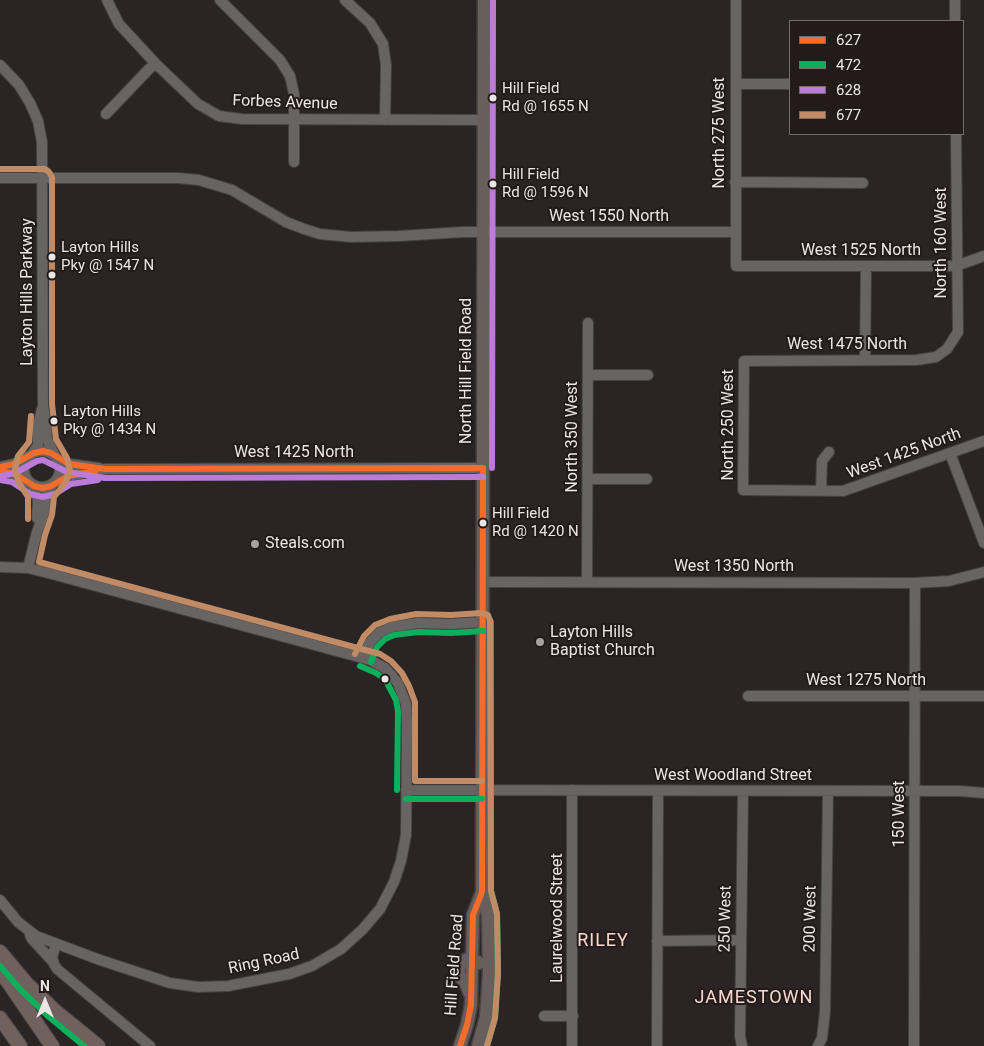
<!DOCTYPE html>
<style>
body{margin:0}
#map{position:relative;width:984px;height:1046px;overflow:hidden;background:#2a2524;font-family:Roboto,sans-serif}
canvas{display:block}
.legend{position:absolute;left:789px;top:20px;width:175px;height:115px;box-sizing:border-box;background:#221b19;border:1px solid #726c6a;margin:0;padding:6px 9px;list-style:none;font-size:15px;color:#ebe5e4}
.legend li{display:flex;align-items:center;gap:10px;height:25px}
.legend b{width:25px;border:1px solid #726c6a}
.north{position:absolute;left:20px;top:976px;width:50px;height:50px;-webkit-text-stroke:4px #221b19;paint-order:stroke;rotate:0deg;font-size:14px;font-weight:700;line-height:20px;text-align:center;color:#ebe5e4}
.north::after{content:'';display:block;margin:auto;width:18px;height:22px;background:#ebe5e4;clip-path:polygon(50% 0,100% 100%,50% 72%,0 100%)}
</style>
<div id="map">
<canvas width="984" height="1046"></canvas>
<ul class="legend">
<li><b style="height:6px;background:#f36c2b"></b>627</li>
<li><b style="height:6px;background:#0daf5c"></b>472</li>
<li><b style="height:6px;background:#bd7bd9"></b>628</li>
<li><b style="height:6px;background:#c18c65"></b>677</li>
</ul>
<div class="north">N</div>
</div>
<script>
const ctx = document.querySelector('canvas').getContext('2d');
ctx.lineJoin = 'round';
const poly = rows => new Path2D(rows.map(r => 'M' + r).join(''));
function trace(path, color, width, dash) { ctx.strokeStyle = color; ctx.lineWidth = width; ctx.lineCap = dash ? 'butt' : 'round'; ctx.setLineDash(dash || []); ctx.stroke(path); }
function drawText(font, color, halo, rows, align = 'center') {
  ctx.font = font + ' Roboto,sans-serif'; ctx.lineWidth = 4; ctx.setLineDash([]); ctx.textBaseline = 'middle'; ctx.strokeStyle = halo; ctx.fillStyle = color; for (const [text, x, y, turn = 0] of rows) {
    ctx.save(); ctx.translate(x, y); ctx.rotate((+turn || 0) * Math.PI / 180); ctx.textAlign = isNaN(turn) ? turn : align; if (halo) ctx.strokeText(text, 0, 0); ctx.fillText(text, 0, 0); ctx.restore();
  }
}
const minor = poly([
 [107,0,119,24,156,64,198,104,219,116,242,119,484,120],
 [220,0,280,60,290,76,294,94,294,162],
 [345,0,370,23,383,44,386,65,385,120],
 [736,0,736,266,956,266,984,256],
 [955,0,955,21],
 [0,65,19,85,30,103,38,121,42,142,43,405,46,424,47,439,55,456],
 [736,84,790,84],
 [106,114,149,69,156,64],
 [956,134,958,332,947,349,936,357,916,360,744,361,743,490,843,491,984,441],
 [0,178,178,178,199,180,232,190,286,222,304,229,320,234,351,237,399,236,463,232,735,232],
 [735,182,863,183],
 [865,360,866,266],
 [588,375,648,375],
 '24 469a18 18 0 1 1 36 0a18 18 0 1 1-36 0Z',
 [950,453,984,543],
 [32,454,38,445,38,424,42,409],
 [57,458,69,464,99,468],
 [0,467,14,464,29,456],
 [0,471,15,474,29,483],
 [588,479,647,479],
 [56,482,74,475,105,469,483,468],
 [32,485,38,500,37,518],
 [821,491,822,461,829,452],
 [0,567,28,568,48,573,370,660,385,668,398,683,406,704,407,724,406,835,401,861,394,882,380,909,363,929,341,949,312,966,289,974,228,986,198,987,170,983,100,960,36,936,18,922,0,900],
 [28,568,37,532,44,513,46,494,53,484],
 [587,581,588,323],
 [483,582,915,583,949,581,984,572],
 [363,658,370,642,380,632,392,627,417,623,451,624,482,622],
 [748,696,984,696],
 [406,790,960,791,984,793],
 [572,790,572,1046],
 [30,935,32,939,53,962],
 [657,941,741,940],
 [56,944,52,957,54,964,57,969,150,1046],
 [544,1016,573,1016],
 [657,1046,658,791],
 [742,1046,740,1036,743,791],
 [818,1046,822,1038,825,1012,828,791],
 [914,1046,915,583]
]);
const major = poly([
 [470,994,466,984,459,975,459,967,463,961,468,959,474,960,479,963],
 [460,1046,467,1025,471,1005,473,915,482,892],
 [478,1046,486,1017,489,973,488,915,482,892,484,0]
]);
const highway = poly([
 [0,952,26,983,55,1011,98,1046],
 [0,970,52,1046],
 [0,1018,20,1046]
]);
const bus1 = poly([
 [0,467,14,464,34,453,43,451,51,453,69,464,105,469,483,468],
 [0,471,15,474,34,486,43,488,51,486,68,476,96,471],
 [460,1046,467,1025,471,1005,473,915,482,892,483,468]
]);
const bus2 = poly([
 [371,662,377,647,385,639,394,635,418,632,451,633,483,631],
 [360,666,376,673,385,679,396,700,398,711,397,790],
 [406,799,482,799],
 [0,966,20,989,49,1017,84,1046],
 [487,1046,495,1018,498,973,497,914,491,891,491,622]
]);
const bus3 = poly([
 [492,468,493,0],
 [2,476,17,472,37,461,43,460,67,472,105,478,483,477],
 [0,480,12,482,30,494,43,497,55,494,71,484,98,480]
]);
const bus4 = poly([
 [0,169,45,169,49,172,52,177,52,404,56,439,67,458,70,471,65,483,54,497,52,515,45,535,39,562,380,654,391,661,402,673,409,686,415,702,415,781,482,781],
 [28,519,28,497,18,481,15,469,18,456,29,442,31,416],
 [355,654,364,636,375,625,390,619,416,614,451,615,482,613,488,615,490,620,491,891,497,914,498,973,495,1018,487,1046]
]);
const markers = [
 [493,98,4.5,"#ebe5e4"],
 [493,184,4.5,"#ebe5e4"],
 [52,257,4.5,"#ebe5e4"],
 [52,275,4.5,"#ebe5e4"],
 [54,421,4.5,"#ebe5e4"],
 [483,523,4.5,"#ebe5e4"],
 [255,544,5,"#a7a2a1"],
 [540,642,5,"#a7a2a1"],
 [385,679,4.5,"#ebe5e4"]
];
const busNames = [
 ["Hill Field",502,89],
 ["Rd @ 1655 N",502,107],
 ["Hill Field",502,175],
 ["Rd @ 1596 N",502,193],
 ["Layton Hills",61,248],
 ["Pky @ 1547 N",61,266],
 ["Layton Hills",63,412],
 ["Pky @ 1434 N",63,430],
 ["Hill Field",492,514],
 ["Rd @ 1420 N",492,532]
];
const streetNames = [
 ["Forbes Avenue",285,103,2],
 ["North 275 West",720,133,-90],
 ["West 1550 North",609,217],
 ["North 160 West",942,243,-90],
 ["West 1525 North",861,251],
 ["Layton Hills Parkway",28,292,-90],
 ["West 1475 North",847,345],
 ["North Hill Field Road",467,371,-90],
 ["North 250 West",729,425,-90],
 ["North 350 West",573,437,-90],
 ["West 1425 North",294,453],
 ["West 1425 North",904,454,-20],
 ["West 1350 North",734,567],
 ["West 1275 North",866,681],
 ["West Woodland Street",733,776],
 ["150 West",900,814,-90],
 ["Laurelwood Street",558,918,-90],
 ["250 West",726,919,-89],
 ["200 West",811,919,-89],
 ["Ring Road",264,962,-12],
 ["Hill Field Road",455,965,-86]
];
const poiNames = [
 ["Steals.com",265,544],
 ["Layton Hills",550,633],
 ["Baptist Church",550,651]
];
const neighbourhoodNames = [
 ["RILEY",603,941],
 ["JAMESTOWN",754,998]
];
trace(minor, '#454241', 12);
trace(major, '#454241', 15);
trace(highway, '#454241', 16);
trace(minor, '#676463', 10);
trace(major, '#685f5c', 12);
trace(highway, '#70615d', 14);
trace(bus1, '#f36c2b', 6);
trace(bus2, '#0daf5c', 6);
trace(bus3, '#bd7bd9', 6);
trace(bus4, '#c18c65', 6);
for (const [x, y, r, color] of markers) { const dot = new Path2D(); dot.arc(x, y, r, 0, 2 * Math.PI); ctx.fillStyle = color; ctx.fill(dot); trace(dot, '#221b19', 2); }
drawText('15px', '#ebe5e4', '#221b19', busNames, 'left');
drawText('16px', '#ebe5e4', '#221b19', streetNames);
drawText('16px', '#ebe5e4', '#221b19', poiNames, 'left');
ctx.letterSpacing = '1px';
drawText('18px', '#f9d8ce', '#221b19', neighbourhoodNames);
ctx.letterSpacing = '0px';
</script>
